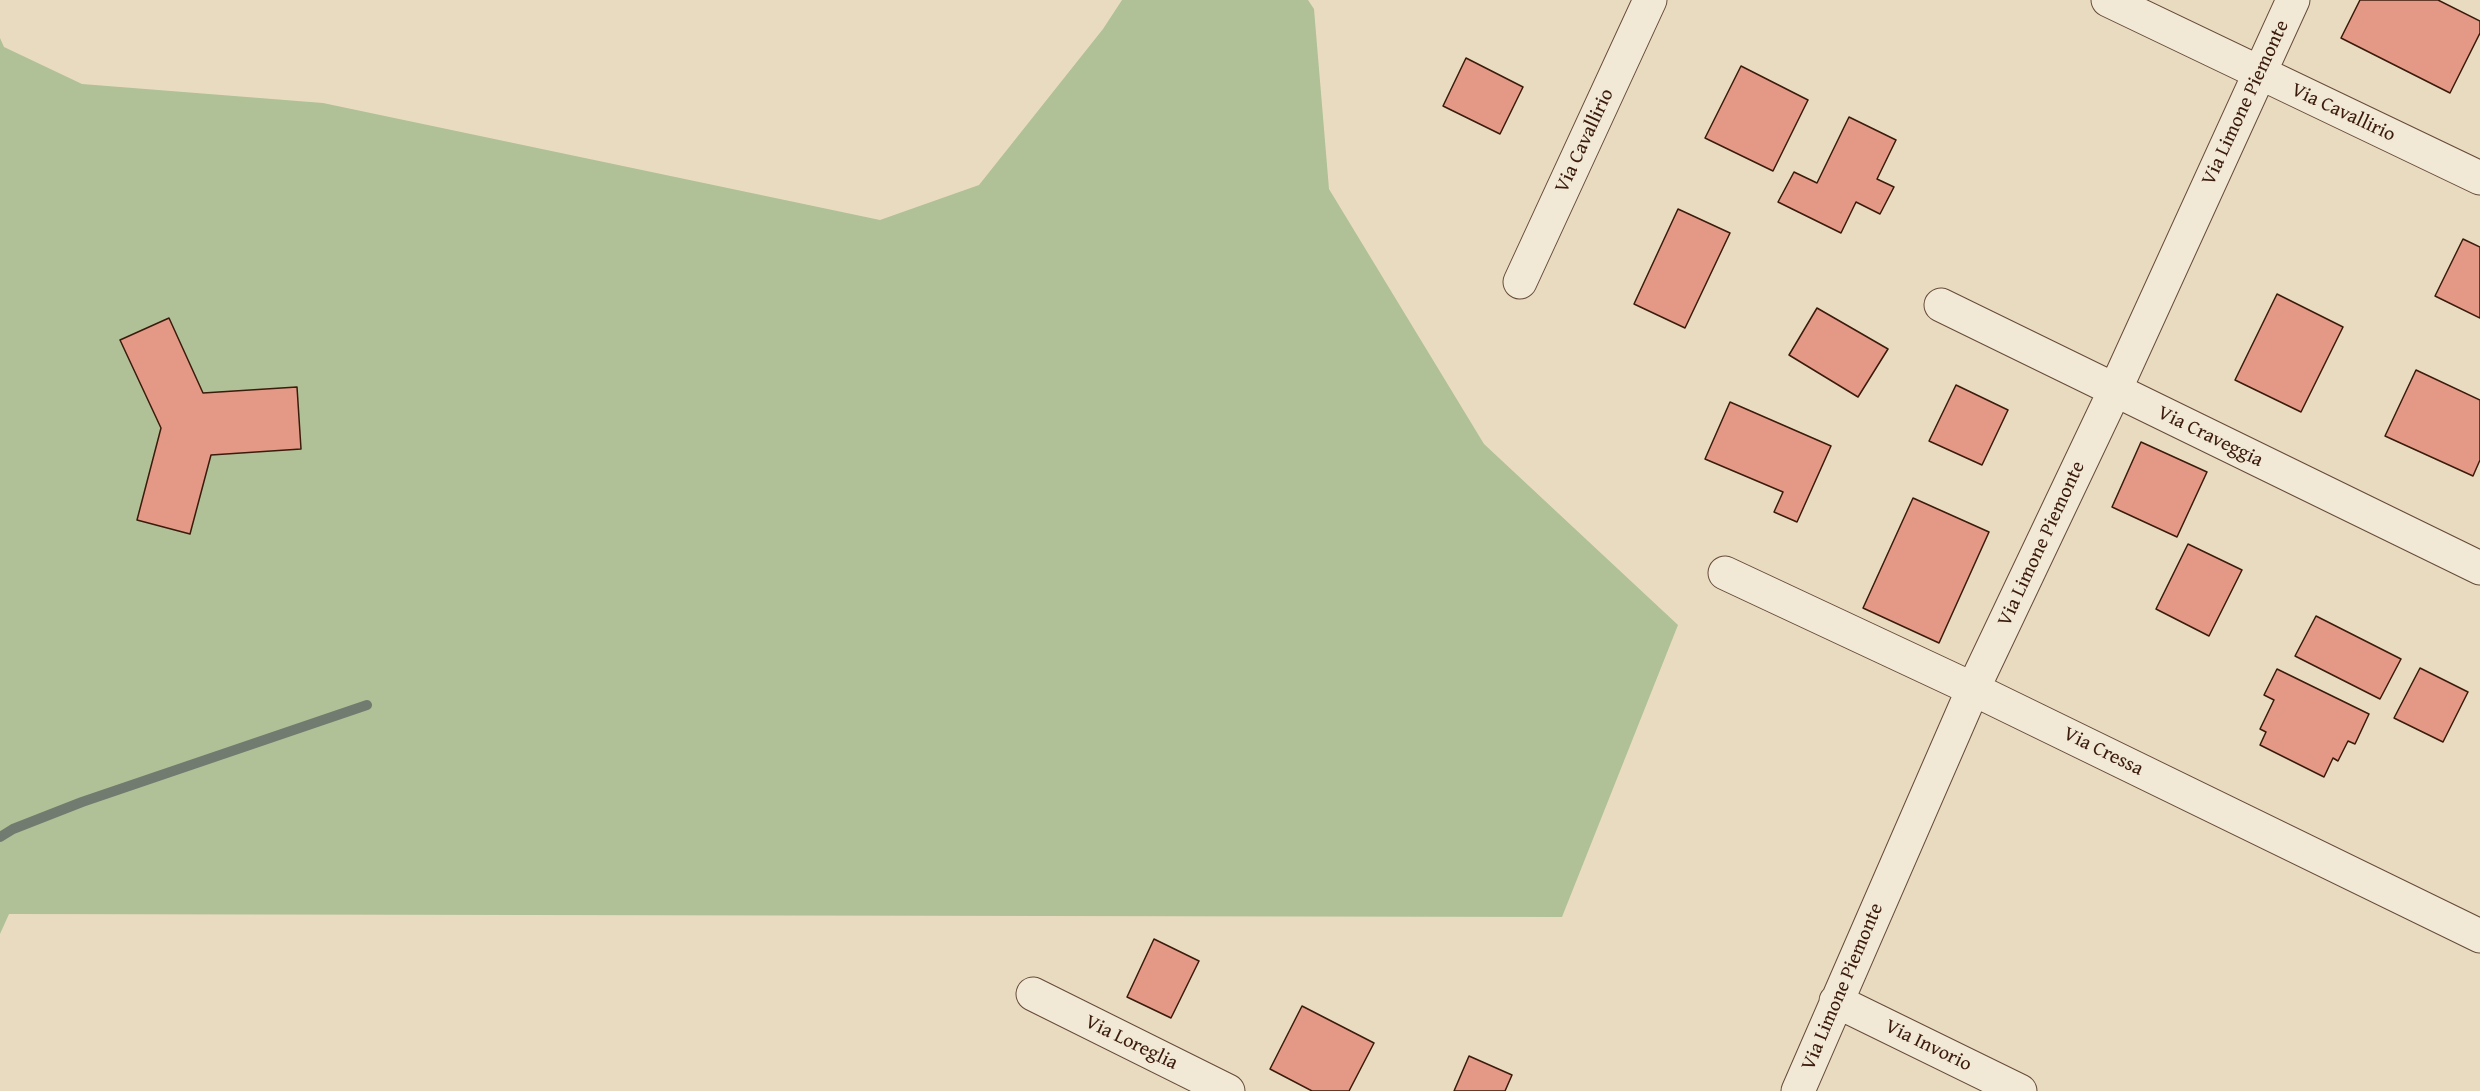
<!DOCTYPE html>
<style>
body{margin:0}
canvas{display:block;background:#e9dbbf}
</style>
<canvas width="2480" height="1091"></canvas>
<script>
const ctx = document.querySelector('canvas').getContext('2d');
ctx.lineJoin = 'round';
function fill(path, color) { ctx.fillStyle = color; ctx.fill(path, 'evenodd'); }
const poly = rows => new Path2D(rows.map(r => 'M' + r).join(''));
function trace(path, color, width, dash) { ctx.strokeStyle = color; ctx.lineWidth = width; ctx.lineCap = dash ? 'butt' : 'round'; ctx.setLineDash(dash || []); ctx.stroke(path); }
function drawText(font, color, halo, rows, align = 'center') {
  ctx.font = font + ' "Gentium Book Plus",serif'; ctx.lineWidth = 4.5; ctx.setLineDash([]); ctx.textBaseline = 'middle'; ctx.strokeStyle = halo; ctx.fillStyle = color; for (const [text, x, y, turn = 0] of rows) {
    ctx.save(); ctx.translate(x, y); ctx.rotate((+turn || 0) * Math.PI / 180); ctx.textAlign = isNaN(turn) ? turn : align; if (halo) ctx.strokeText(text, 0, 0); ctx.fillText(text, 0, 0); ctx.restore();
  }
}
const green = poly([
 [1122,0,1308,0,1314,9,1329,189,1484,444,1678,625,1562,917,9,914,0,934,0,38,4,47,82,84,323,103,880,220,979,185,1103,29]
]);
const stream = poly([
 [0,837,13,829,82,802,367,705]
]);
const building = poly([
 [2360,0,2438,0,2480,21,2480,33,2450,93,2341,38,2360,0],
 [1466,58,1523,87,1500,134,1443,106,1466,58],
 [1741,66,1808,100,1773,171,1705,138,1741,66],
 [1849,117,1896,140,1877,179,1894,187,1880,214,1856,202,1841,233,1778,202,1794,172,1817,183,1849,117],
 [1678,209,1730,233,1685,328,1634,304,1678,209],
 [2463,239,2480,247,2480,318,2435,296,2463,239],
 [2277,294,2343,327,2301,412,2235,380,2277,294],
 [1817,308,1888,349,1858,397,1789,355,1817,308],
 [169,318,203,393,297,387,301,449,211,455,190,534,137,520,161,428,120,340,169,318],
 [2416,370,2480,400,2480,460,2473,476,2385,436,2416,370],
 [1956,385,2008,410,1982,465,1929,441,1956,385],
 [1730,402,1831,446,1797,522,1774,512,1783,492,1705,459,1730,402],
 [2141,442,2207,472,2177,537,2112,507,2141,442],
 [1913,498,1989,532,1939,643,1863,608,1913,498],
 [2188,544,2242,570,2209,636,2156,609,2188,544],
 [2316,616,2401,659,2380,699,2295,656,2316,616],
 [2420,668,2468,692,2443,742,2394,718,2420,668],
 [2277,669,2369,714,2355,744,2348,741,2338,761,2333,758,2324,777,2260,745,2266,732,2260,729,2274,700,2264,695,2277,669],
 [1154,939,1199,961,1171,1018,1127,997,1154,939],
 [1302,1006,1374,1043,1349,1091,1312,1091,1270,1069,1302,1006],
 [1469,1056,1512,1075,1505,1091,1454,1091,1469,1056]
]);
const minor = poly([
 [2108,0,2480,178],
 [1520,282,1650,0],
 [1941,305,2480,568],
 [1725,573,1973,689,2480,936],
 [1033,994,1228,1091],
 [1836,1001,2020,1091],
 [1798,1091,1973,689,2115,390,2293,0]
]);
const streetNames = [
 ["Via Limone Piemonte",2246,103,-65],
 ["Via Cavallirio",2343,113,25],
 ["Via Cavallirio",1585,141,-65],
 ["Via Craveggia",2210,437,26],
 ["Via Limone Piemonte",2042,544,-65],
 ["Via Cressa",2103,752,26],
 ["Via Limone Piemonte",1843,987,-67],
 ["Via Loreglia",1131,1043,26],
 ["Via Invorio",1928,1046,26]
];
fill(green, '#b0c197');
trace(stream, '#727b6f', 10);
fill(building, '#e49986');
trace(building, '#3b1b0c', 1.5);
trace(minor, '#664b39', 35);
trace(minor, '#f1e8d5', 33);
drawText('20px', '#3b1b0c', '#f1e8d5', streetNames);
</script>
